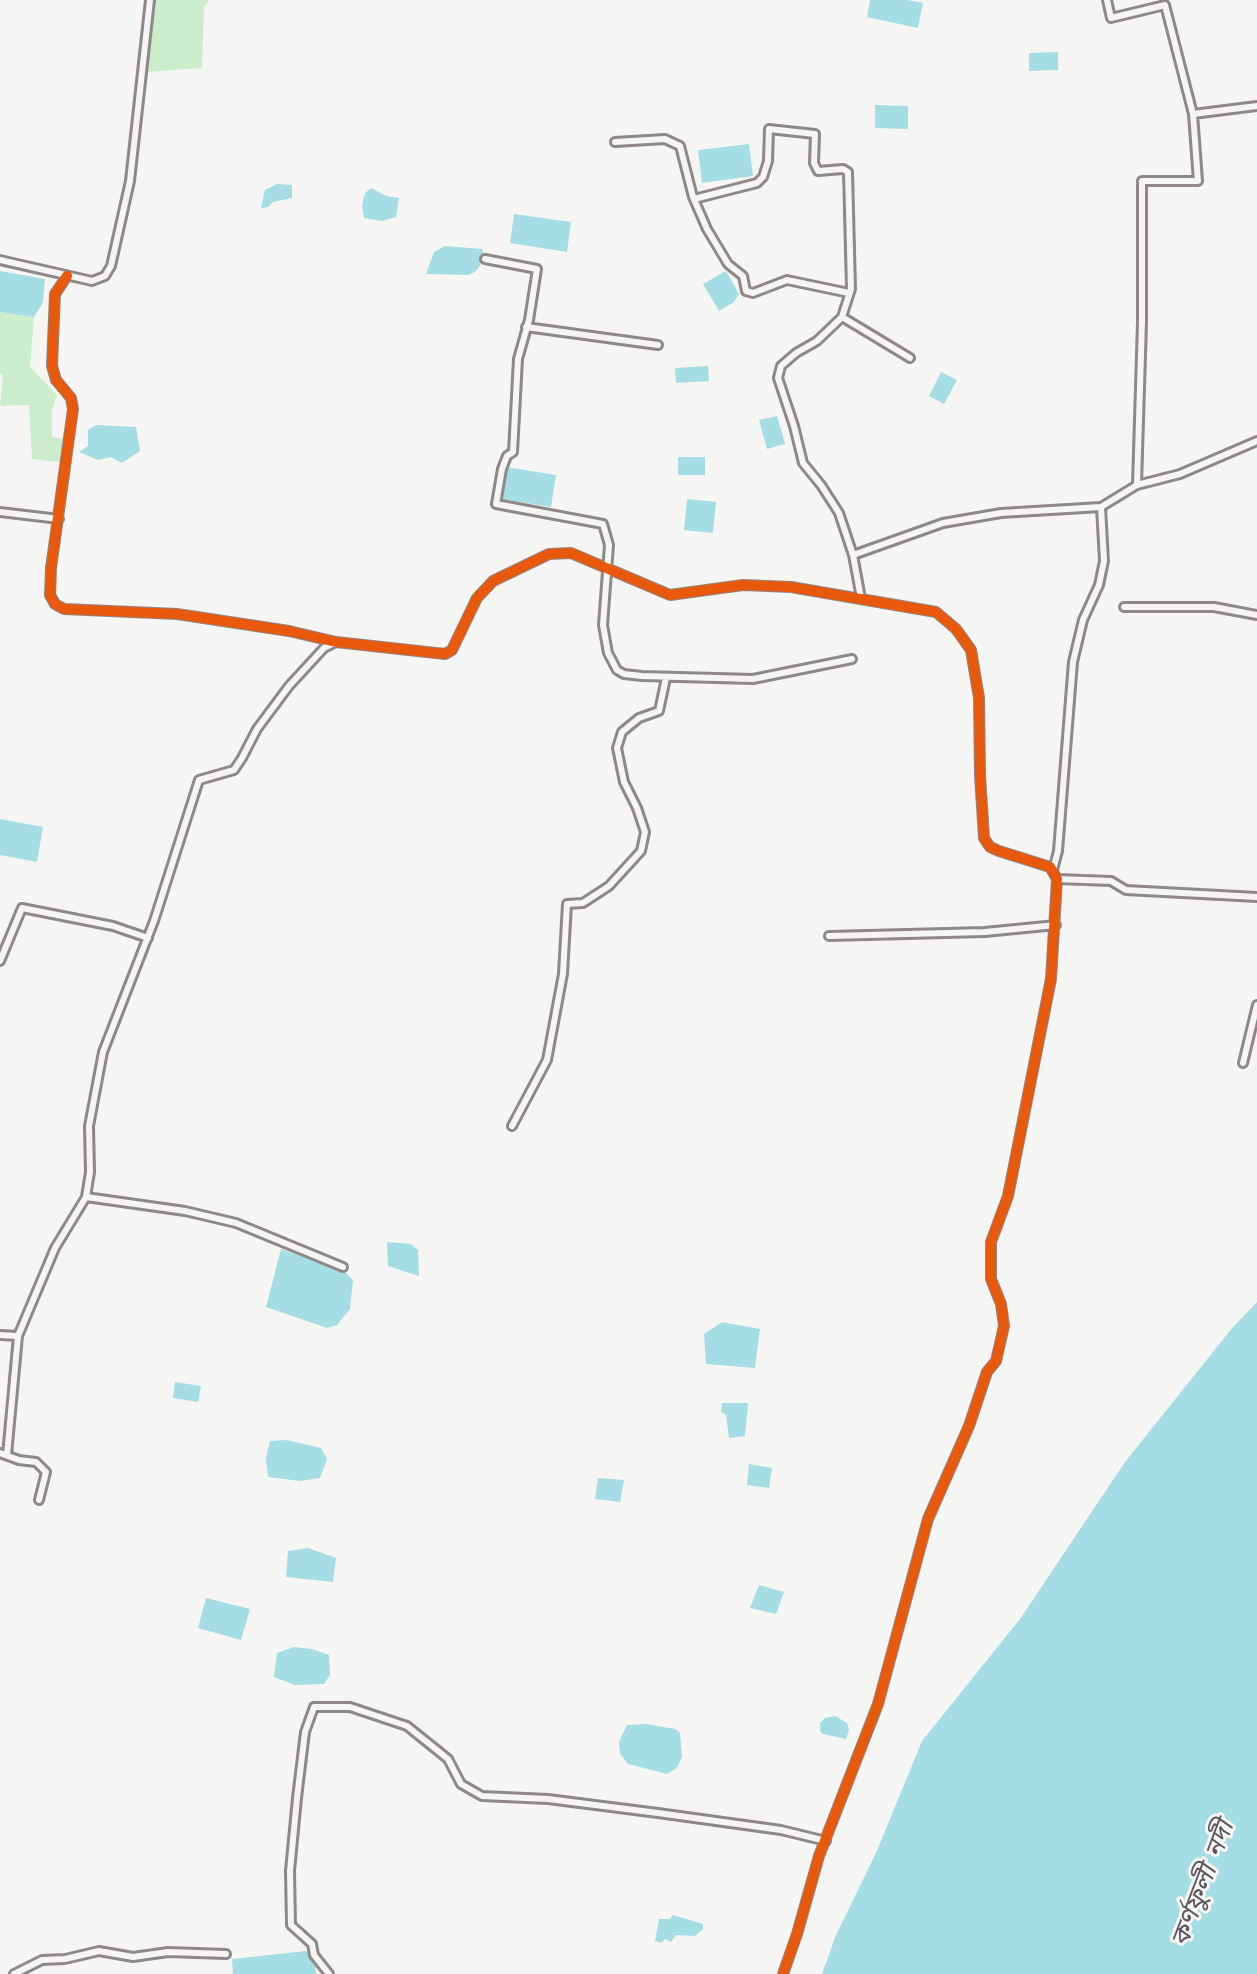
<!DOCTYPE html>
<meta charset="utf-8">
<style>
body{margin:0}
canvas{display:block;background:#f5f5f3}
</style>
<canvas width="1257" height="1974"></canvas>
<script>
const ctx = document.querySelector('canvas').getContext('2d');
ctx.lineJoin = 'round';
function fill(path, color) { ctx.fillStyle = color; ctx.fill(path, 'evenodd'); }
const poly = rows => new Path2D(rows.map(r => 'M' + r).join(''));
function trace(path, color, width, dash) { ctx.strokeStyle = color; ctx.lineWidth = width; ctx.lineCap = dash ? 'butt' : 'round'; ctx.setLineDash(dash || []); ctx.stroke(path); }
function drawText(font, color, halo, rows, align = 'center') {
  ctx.font = font + ' Kalam,"Noto Sans Bengali",sans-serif'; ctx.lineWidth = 6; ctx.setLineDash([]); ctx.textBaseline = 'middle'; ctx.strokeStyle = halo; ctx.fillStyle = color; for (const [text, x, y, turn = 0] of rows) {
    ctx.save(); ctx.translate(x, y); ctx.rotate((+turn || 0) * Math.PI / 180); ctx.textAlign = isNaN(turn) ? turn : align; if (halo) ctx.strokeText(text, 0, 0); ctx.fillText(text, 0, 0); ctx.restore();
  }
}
const green = poly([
 [149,0,209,0,204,7,202,68,148,72],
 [0,312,34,317,30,367,57,395,52,410,52,437,71,440,67,463,32,459,29,405,0,406,3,376,0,374]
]);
const water = poly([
 [870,0,907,0,923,3,918,28,867,17],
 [1058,52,1058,70,1029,71,1029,53],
 [875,105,908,106,908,129,875,128],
 [749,144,753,176,702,183,698,150],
 [277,184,292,185,292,198,273,202,268,207,261,208,265,190],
 [371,188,386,196,399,198,396,217,382,221,364,218,362,205,365,193],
 [514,214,571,222,567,252,510,243],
 [445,246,482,249,484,254,482,263,476,271,469,275,426,274,434,252],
 [0,271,45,279,43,302,34,317,0,312],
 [726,271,739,294,734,302,719,311,703,284],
 [708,366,709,381,676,383,675,368],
 [941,372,957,380,944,404,929,396],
 [777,416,785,444,767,449,759,420],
 [96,425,136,427,140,451,122,463,111,457,98,460,79,452,88,446,88,430],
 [678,457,705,457,705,475,678,475],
 [506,467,556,475,551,507,501,499],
 [687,499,716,502,713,533,684,530],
 [0,819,43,827,37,862,0,855],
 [387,1242,411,1244,418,1250,419,1276,388,1266],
 [281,1249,345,1272,353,1280,350,1309,337,1325,327,1328,266,1307],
 [1257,1302,1257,1974,822,1974,836,1935,876,1853,922,1741,1020,1619,1125,1462,1233,1327],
 [722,1322,760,1329,755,1368,706,1364,704,1334],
 [175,1382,201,1386,198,1402,173,1398],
 [722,1403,748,1403,745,1436,729,1438,726,1415,721,1412],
 [286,1440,321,1448,327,1459,320,1478,300,1481,268,1477,266,1458,270,1441],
 [749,1464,772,1468,769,1488,747,1485],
 [598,1478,624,1480,620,1502,595,1499],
 [308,1548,336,1558,333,1582,286,1577,288,1551],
 [759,1585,784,1592,776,1614,750,1608],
 [206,1598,250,1609,241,1640,198,1628],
 [294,1647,312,1649,329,1655,330,1675,324,1684,295,1685,274,1677,277,1653],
 [835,1716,847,1723,849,1730,846,1739,823,1734,820,1731,820,1723,825,1718],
 [646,1724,675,1729,680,1733,682,1757,677,1768,667,1774,628,1764,620,1754,619,1742,627,1725],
 [673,1915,703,1924,703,1929,695,1936,676,1935,671,1942,665,1939,661,1943,655,1941,659,1919,670,1919],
 [306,1951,314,1955,316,1974,233,1974,232,1959]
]);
const street = poly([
 [1107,0,1111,18,1165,5,1193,114],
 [615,142,665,139,680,146,693,197,707,229,728,264,743,276,746,291,753,293,787,280,849,293],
 [694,199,757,183,763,177,768,161,769,129,815,134,814,163,818,171,843,169,848,172,851,289,842,317,817,341,796,353,781,366,778,378,794,426,803,463,821,485,839,513,853,555,861,598],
 [485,259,537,269,529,320,518,359,513,452,507,456,502,469,496,504,603,524,609,545,603,625,608,653,617,670,624,674,642,676,753,679,852,659],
 [0,260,92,281,105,276,111,266,130,181,150,0],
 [67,276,55,294,52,366,56,380,71,398,73,409,51,568,50,595,55,604,64,609,177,614,289,631,336,642,445,654,452,650,477,598,493,581,549,554,571,553,670,595,743,585,791,587,936,612,956,629,971,650,979,698,980,775,984,838,990,847,999,851,1050,867,1057,879,1051,979,1008,1196,991,1242,991,1279,1001,1304,1004,1326,996,1361,987,1372,969,1426,928,1519,878,1704,819,1856,797,1934,783,1974],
 [842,317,910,358],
 [526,327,658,345],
 [1137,485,1142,322,1142,181,1198,181,1193,114,1257,106],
 [0,512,59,519],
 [853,555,943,523,1001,513,1101,507,1137,485,1180,474,1257,441],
 [1124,607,1214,607,1257,615],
 [1053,870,1058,851,1073,662,1083,620,1099,585,1104,561,1101,507],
 [1057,879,1111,881,1126,890,1257,897],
 [829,936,985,932,1056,925],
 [0,961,22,908,113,926,148,938],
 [1243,1063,1257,1005],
 [512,1126,547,1060,563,974,567,904,583,903,609,886,641,851,645,832,637,808,624,782,617,748,622,732,639,718,659,711,666,678],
 [86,1197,90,1172,89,1126,103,1052,154,921,199,780,234,770,242,758,257,729,289,686,324,648,336,642],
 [0,1335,18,1336],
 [0,1453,19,1460,36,1462,46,1472,39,1500],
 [7,1455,18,1336,55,1248,86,1197,185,1211,236,1223,343,1267],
 [14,1974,42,1960,65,1959,99,1951,133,1957,168,1952,226,1954],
 [329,1974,314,1955,312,1944,291,1925,290,1871,297,1798,305,1732,314,1707,350,1707,407,1726,448,1759,461,1784,482,1796,548,1799,658,1813,781,1830,826,1841]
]);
const cycleway = poly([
 [67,276,55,294,52,366,56,380,71,398,73,409,51,568,50,595,55,604,64,609,177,614,289,631,336,642,445,654,452,650,477,598,493,581,549,554,571,553,670,595,743,585,791,587,936,612,956,629,971,650,979,698,980,775,984,838,990,847,999,851,1050,867,1057,879,1051,979,1008,1196,991,1242,991,1279,1001,1304,1004,1326,996,1361,987,1372,969,1426,928,1519,878,1704,819,1856,797,1934,783,1974]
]);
const waterNames = [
 ["কর্ণফুলী নদী",1206,1885,-69]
];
fill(green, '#ccedcb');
fill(water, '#a5dde4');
trace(street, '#8f8788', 12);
trace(street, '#f5f5f3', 6);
trace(cycleway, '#e8590c', 10);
drawText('italic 26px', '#5b5560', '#f6f6f2', waterNames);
</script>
